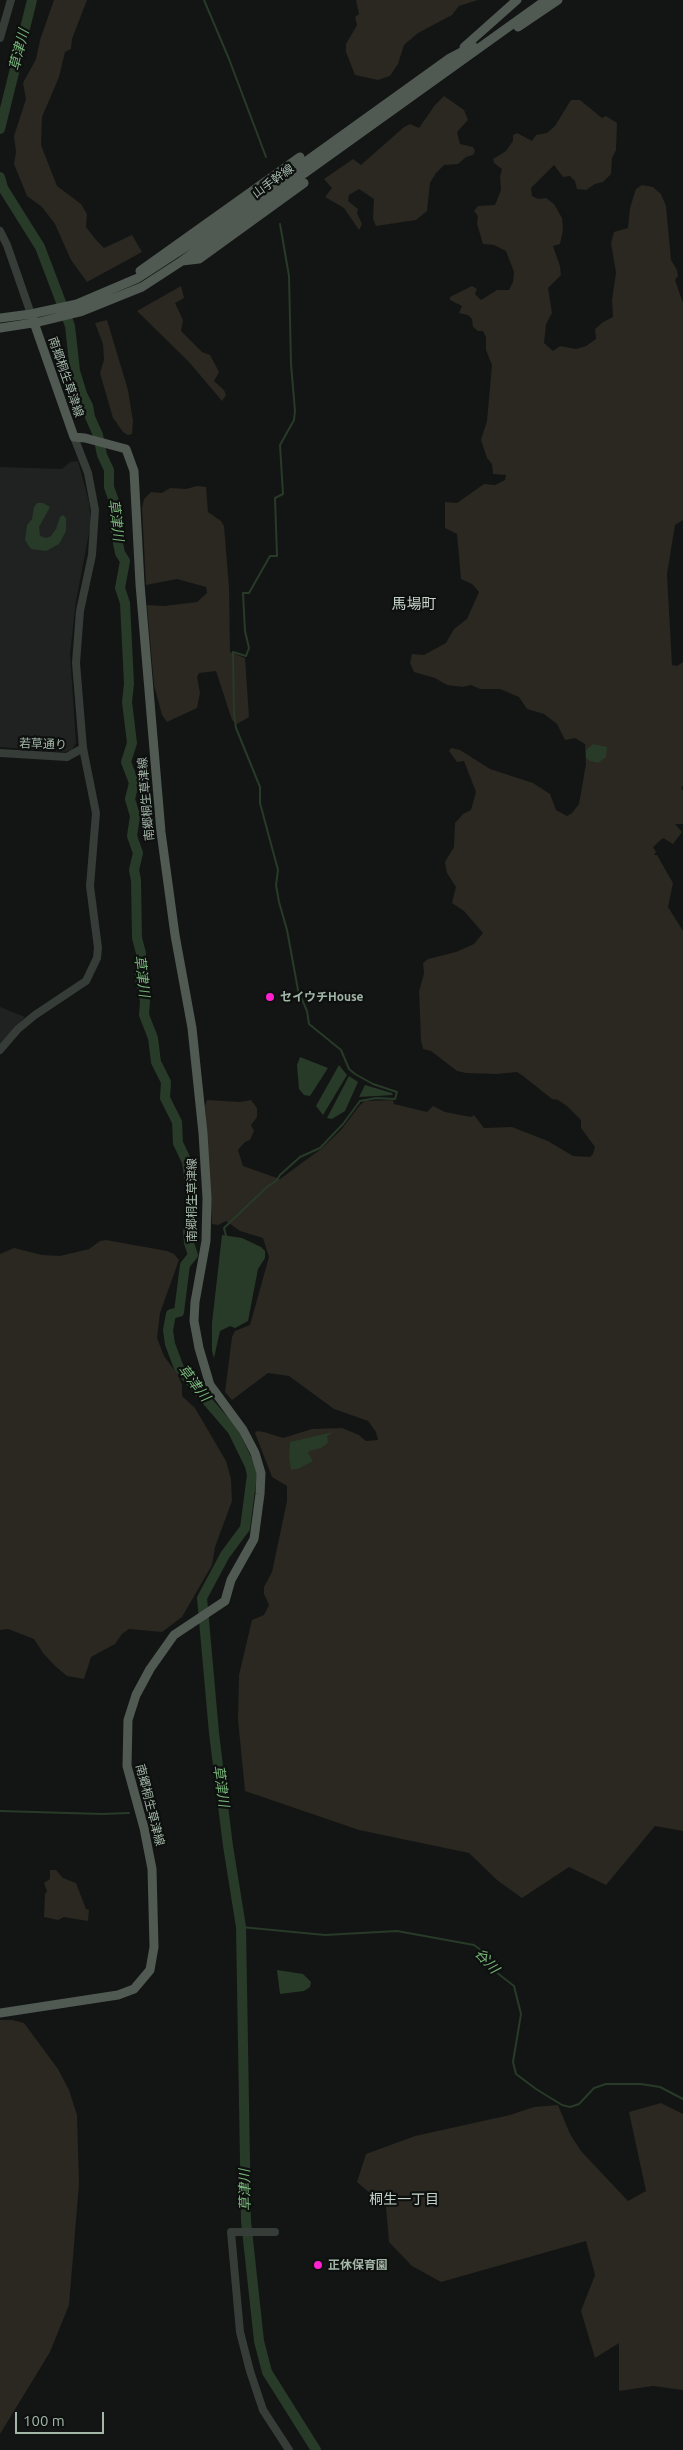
<!DOCTYPE html>
<meta charset="utf-8">
<style>
body{margin:0}
#map{position:relative;width:683px;height:2450px;overflow:hidden;background:#131514;font-family:Ubuntu,sans-serif}
canvas{display:block}
.scale{position:absolute;left:15px;top:2412px;width:89px;height:22px;box-sizing:border-box;border:2px solid #a3b7a8;border-top:0;padding-left:6px;font-size:15px;line-height:18px;white-space:nowrap;color:#a3b7a8;-webkit-text-stroke:4px #0e100f;paint-order:stroke}
</style>
<div id="map">
<canvas width="683" height="2450"></canvas>
<div class="scale">100 m</div>
</div>
<script>
const ctx = document.querySelector('canvas').getContext('2d');
ctx.lineJoin = 'round';
function fill(path, color) { ctx.fillStyle = color; ctx.fill(path, 'evenodd'); }
const poly = rows => new Path2D(rows.map(r => 'M' + r).join(''));
function trace(path, color, width, dash) { ctx.strokeStyle = color; ctx.lineWidth = width; ctx.lineCap = dash ? 'butt' : 'round'; ctx.setLineDash(dash || []); ctx.stroke(path); }
function drawText(font, color, halo, rows, align = 'center') {
  ctx.font = font + ' Ubuntu,"Noto Sans JP",sans-serif'; ctx.lineWidth = 4.5; ctx.setLineDash([]); ctx.textBaseline = 'middle'; ctx.strokeStyle = halo; ctx.fillStyle = color; for (const [text, x, y, turn = 0] of rows) {
    ctx.save(); ctx.translate(x, y); ctx.rotate((+turn || 0) * Math.PI / 180); ctx.textAlign = isNaN(turn) ? turn : align; if (halo) ctx.strokeText(text, 0, 0); ctx.fillText(text, 0, 0); ctx.restore();
  }
}
const built = poly([
 [78,461,89,502,91,523,76,601,70,654,76,743,72,750,65,752,0,747,0,467,62,469,70,462],
 [0,1007,25,1017,0,1044]
]);
const green = poly([
 [54,0,87,0,72,39,71,49,65,52,59,77,42,117,41,145,57,186,81,204,87,214,86,227,97,241,104,248,132,235,142,252,87,282,71,260,55,224,42,207,27,196,14,164,16,152,14,136,26,99,23,83,36,59,40,40],
 [356,0,478,0,459,6,452,15,418,33,404,45,398,64,390,76,378,80,355,75,346,52,346,44,357,25,355,17,359,14],
 [444,96,464,110,468,120,457,132,460,144,473,147,475,151,473,155,466,157,458,164,444,165,436,173,430,183,427,211,416,220,376,226,373,219,374,199,359,189,349,195,348,201,358,209,357,213,362,224,359,230,344,208,325,197,332,188,324,179,353,159,361,165,404,127,410,124,419,128,435,105],
 [571,100,580,100,602,118,606,116,617,123,616,150,612,158,611,174,603,182,595,184,586,190,577,189,575,181,570,176,563,177,554,165,531,188,532,196,538,199,546,198,554,204,562,218,563,230,560,244,553,246,560,266,561,275,548,288,552,313,546,324,544,343,553,351,560,346,576,349,586,346,596,339,595,329,603,322,613,317,612,300,616,273,611,243,614,232,628,228,630,208,636,189,642,185,653,187,661,194,666,206,671,260,677,270,678,276,675,280,683,303,683,520,675,525,667,574,672,665,677,666,683,662,683,785,681,789,683,790,683,824,675,824,682,832,673,844,663,838,653,847,656,852,654,855,657,855,673,883,668,907,683,931,683,1831,655,1826,606,1885,569,1867,522,1898,497,1880,469,1853,359,1830,245,1791,238,1720,239,1675,252,1620,264,1615,269,1605,264,1594,264,1587,272,1572,287,1501,287,1486,272,1477,255,1433,257,1431,264,1432,283,1438,312,1429,342,1428,359,1435,366,1441,378,1440,376,1432,368,1421,334,1409,289,1376,268,1373,232,1400,225,1392,232,1337,235,1331,250,1325,269,1257,263,1238,240,1231,226,1221,218,1225,212,1224,205,1106,207,1100,240,1102,251,1100,257,1108,257,1117,251,1125,254,1131,250,1140,245,1142,238,1150,243,1166,280,1179,321,1149,341,1130,360,1105,365,1101,393,1100,394,1104,427,1112,433,1106,445,1112,471,1117,474,1115,484,1128,512,1127,548,1141,573,1156,590,1157,593,1154,595,1147,581,1128,581,1120,567,1106,558,1100,552,1099,523,1076,517,1072,496,1074,466,1073,457,1071,431,1051,423,1049,421,1041,419,991,424,974,423,963,428,959,456,952,474,944,483,933,464,911,452,903,456,887,447,873,445,862,454,847,455,823,463,814,471,810,476,792,464,761,457,762,449,751,451,748,460,750,490,769,533,783,550,794,556,810,567,816,572,813,579,804,586,764,585,744,575,738,565,740,557,724,544,714,527,709,519,697,500,689,480,689,471,685,463,687,447,685,435,678,414,672,410,663,412,654,424,655,446,643,454,629,467,619,479,592,472,584,461,579,457,534,445,528,445,502,457,503,484,484,495,485,505,480,506,475,493,474,492,464,487,458,481,440,487,421,492,365,486,350,486,337,483,331,478,331,473,327,472,319,468,315,459,313,462,306,450,300,450,297,472,286,477,289,475,294,481,300,497,290,509,290,513,282,514,272,506,251,494,245,483,244,477,224,478,216,474,211,478,206,495,205,501,190,500,177,502,169,494,163,493,159,506,151,513,141,513,135,517,133,532,141,536,135,547,133,555,126],
 [181,286,184,298,175,303,183,320,181,331,202,352,210,355,219,372,214,381,224,390,226,395,222,401,189,362,137,311],
 [107,320,128,390,133,421,132,434,128,435,123,432,113,418,100,373,104,360,103,344,95,323],
 [197,486,206,487,208,512,221,521,224,526,229,587,230,652,245,658,249,717,237,724,232,720,216,671,199,673,197,677,200,693,197,708,167,722,162,715,154,685,147,605,164,606,197,602,207,593,206,587,177,579,146,585,142,508,144,499,151,492,162,493,170,488,186,489],
 [106,1240,167,1251,174,1254,179,1260,160,1313,157,1338,164,1356,178,1375,182,1385,182,1396,195,1408,226,1461,231,1479,232,1501,215,1547,212,1565,182,1617,162,1632,129,1629,122,1634,115,1644,91,1657,84,1679,67,1676,55,1666,43,1653,34,1639,8,1629,0,1630,0,1254,14,1248,42,1255,60,1256,89,1249,100,1241],
 [50,1870,56,1870,63,1878,76,1883,86,1909,89,1910,88,1921,64,1917,58,1920,44,1917,45,1894,47,1891,44,1883,50,1879],
 [0,2020,12,2020,24,2023,58,2069,69,2090,77,2115,79,2184,69,2305,50,2352,0,2434],
 [661,2103,683,2114,683,2390,653,2386,619,2391,619,2343,595,2358,581,2311,595,2275,586,2241,441,2282,412,2266,389,2242,386,2207,357,2182,366,2154,415,2136,510,2115,534,2107,558,2105,570,2134,581,2151,628,2201,646,2191,629,2112]
]);
const water = poly([
 [37,503,43,503,50,507,39,527,40,536,47,538,51,536,56,529,60,517,63,515,66,518,66,531,59,544,46,551,31,549,25,540,27,525,32,519,34,507],
 [593,744,607,747,606,757,598,763,590,761,586,758,586,750],
 [300,1057,328,1068,310,1096,304,1095,299,1089,297,1065],
 [339,1065,347,1075,323,1115,316,1106],
 [349,1076,358,1082,345,1111,332,1119,327,1118],
 [365,1085,392,1093,393,1095,359,1097],
 [222,1235,242,1238,261,1247,265,1251,265,1258,258,1269,248,1321,235,1328,230,1326,220,1331,214,1358,212,1351,212,1323],
 [333,1432,327,1436,328,1443,321,1448,309,1451,308,1453,313,1461,300,1468,291,1470,289,1457,290,1442],
 [277,1970,303,1974,311,1982,310,1987,304,1991,280,1994]
]);
const stream = poly([
 [204,0,229,59,266,157],
 [226,1236,224,1228,267,1187,276,1181,280,1175,300,1157,320,1148,343,1124,360,1101,376,1098,395,1099,397,1092,373,1084,355,1074,349,1069,341,1050,309,1024,307,1011,298,990,287,930,279,902,276,885,278,870,260,803,260,787,236,728,234,714,233,652,246,656,249,648,245,631,243,593,249,593,270,556,277,556,275,498,283,494,280,445,294,420,295,411,291,364,289,276,280,224],
 [0,1811,102,1814,129,1813],
 [241,1927,325,1935,397,1931,474,1945,481,1950,496,1972,514,1986,521,2014,513,2062,516,2074,536,2089,562,2105,570,2107,579,2104,594,2088,606,2084,641,2084,660,2087,683,2099]
]);
const river = poly([
 [0,129,32,0],
 [0,177,3,188,40,247,70,326,75,371,82,394,88,406,90,417,98,435,102,455,109,470,109,487,116,507,115,528,120,553,125,561,120,588,125,603,129,684,127,702,132,743,126,762,134,783,130,799,135,816,132,836,138,853,134,870,136,880,137,938,141,953,140,979,145,1001,144,1015,153,1038,156,1062,166,1082,165,1098,177,1122,178,1143,187,1162,193,1206,188,1232,189,1243,193,1255,185,1265,179,1312,171,1314,168,1330,170,1344,179,1368,233,1431,250,1466,252,1475,245,1528,225,1555,202,1598,214,1733,228,1846,241,1927,246,2221,259,2341,267,2372,316,2450]
]);
const minor = poly([
 [0,38,11,0],
 [0,231,7,245,31,314],
 [0,753,67,757,83,748],
 [0,1050,18,1029,35,1015,86,981,97,958,98,948,90,886,96,813,83,748,76,663,80,611,92,555,95,510,88,473,74,437],
 [275,2232,231,2232,240,2332,250,2371,263,2410,289,2450]
]);
const major = poly([
 [518,27,558,0],
 [464,47,517,0],
 [182,261,199,259,304,183],
 [140,271,300,157],
 [0,318,31,314,77,304,138,278,198,239,450,58,473,46],
 [0,328,39,322,80,312,142,287,182,261,546,0],
 [0,2013,118,1995,134,1989,150,1970,154,1947,152,1869,144,1828,127,1766,128,1720,136,1695,150,1669,174,1635,225,1601,231,1580,254,1539,260,1494,261,1473,255,1453,243,1430,210,1385,199,1348,194,1321,195,1302,206,1241,207,1198,203,1133,192,1028,175,935,161,832,140,584,134,471,126,449,85,438,74,437,31,314]
]);
const markers = [
 [270,997,5,"#ff21cd"],
 [318,2265,5,"#ff21cd"]
];
const streetNames = [
 ["山手幹線",273,181,-36],
 ["南郷桐生草津線",66,377,71],
 ["若草通り",43,744,2],
 ["南郷桐生草津線",146,799,-95],
 ["南郷桐生草津線",192,1200,-90],
 ["南郷桐生草津線",150,1805,76]
];
const poiNames = [
 ["セイウチHouse",280,997],
 ["正休保育園",328,2265]
];
const waterNames = [
 ["草津川",19,50,-76],
 ["草津川",116,520,83],
 ["草津川",142,976,83],
 ["草津川",194,1383,52],
 ["草津川",221,1786,82],
 ["谷川",487,1961,48],
 ["草津川",245,2190,-91]
];
const neighbourhoodNames = [
 ["桐生一丁目",404,2199]
];
const quarterNames = [
 ["馬場町",414,604]
];
fill(built, '#1f2221');
fill(green, '#2b2721');
fill(water, '#283a28');
trace(stream, '#283a28', 2);
trace(river, '#283a28', 10);
trace(minor, '#363c38', 8);
trace(major, '#505a53', 9);
for (const [x, y, r, color] of markers) { const dot = new Path2D(); dot.arc(x, y, r, 0, 2 * Math.PI); ctx.fillStyle = color; ctx.fill(dot); trace(dot, '#0e100f', 2); }
drawText('12px', '#a3b7a8', '#0e100f', streetNames);
drawText('bold 12px', '#a3b7a8', '#0e100f', poiNames, 'left');
drawText('italic 14px', '#77b579', '#0e100f', waterNames);
drawText('14px', '#c5d2c9', '#0e100f', neighbourhoodNames);
drawText('15px', '#c5d2c9', '#0e100f', quarterNames);
</script>
